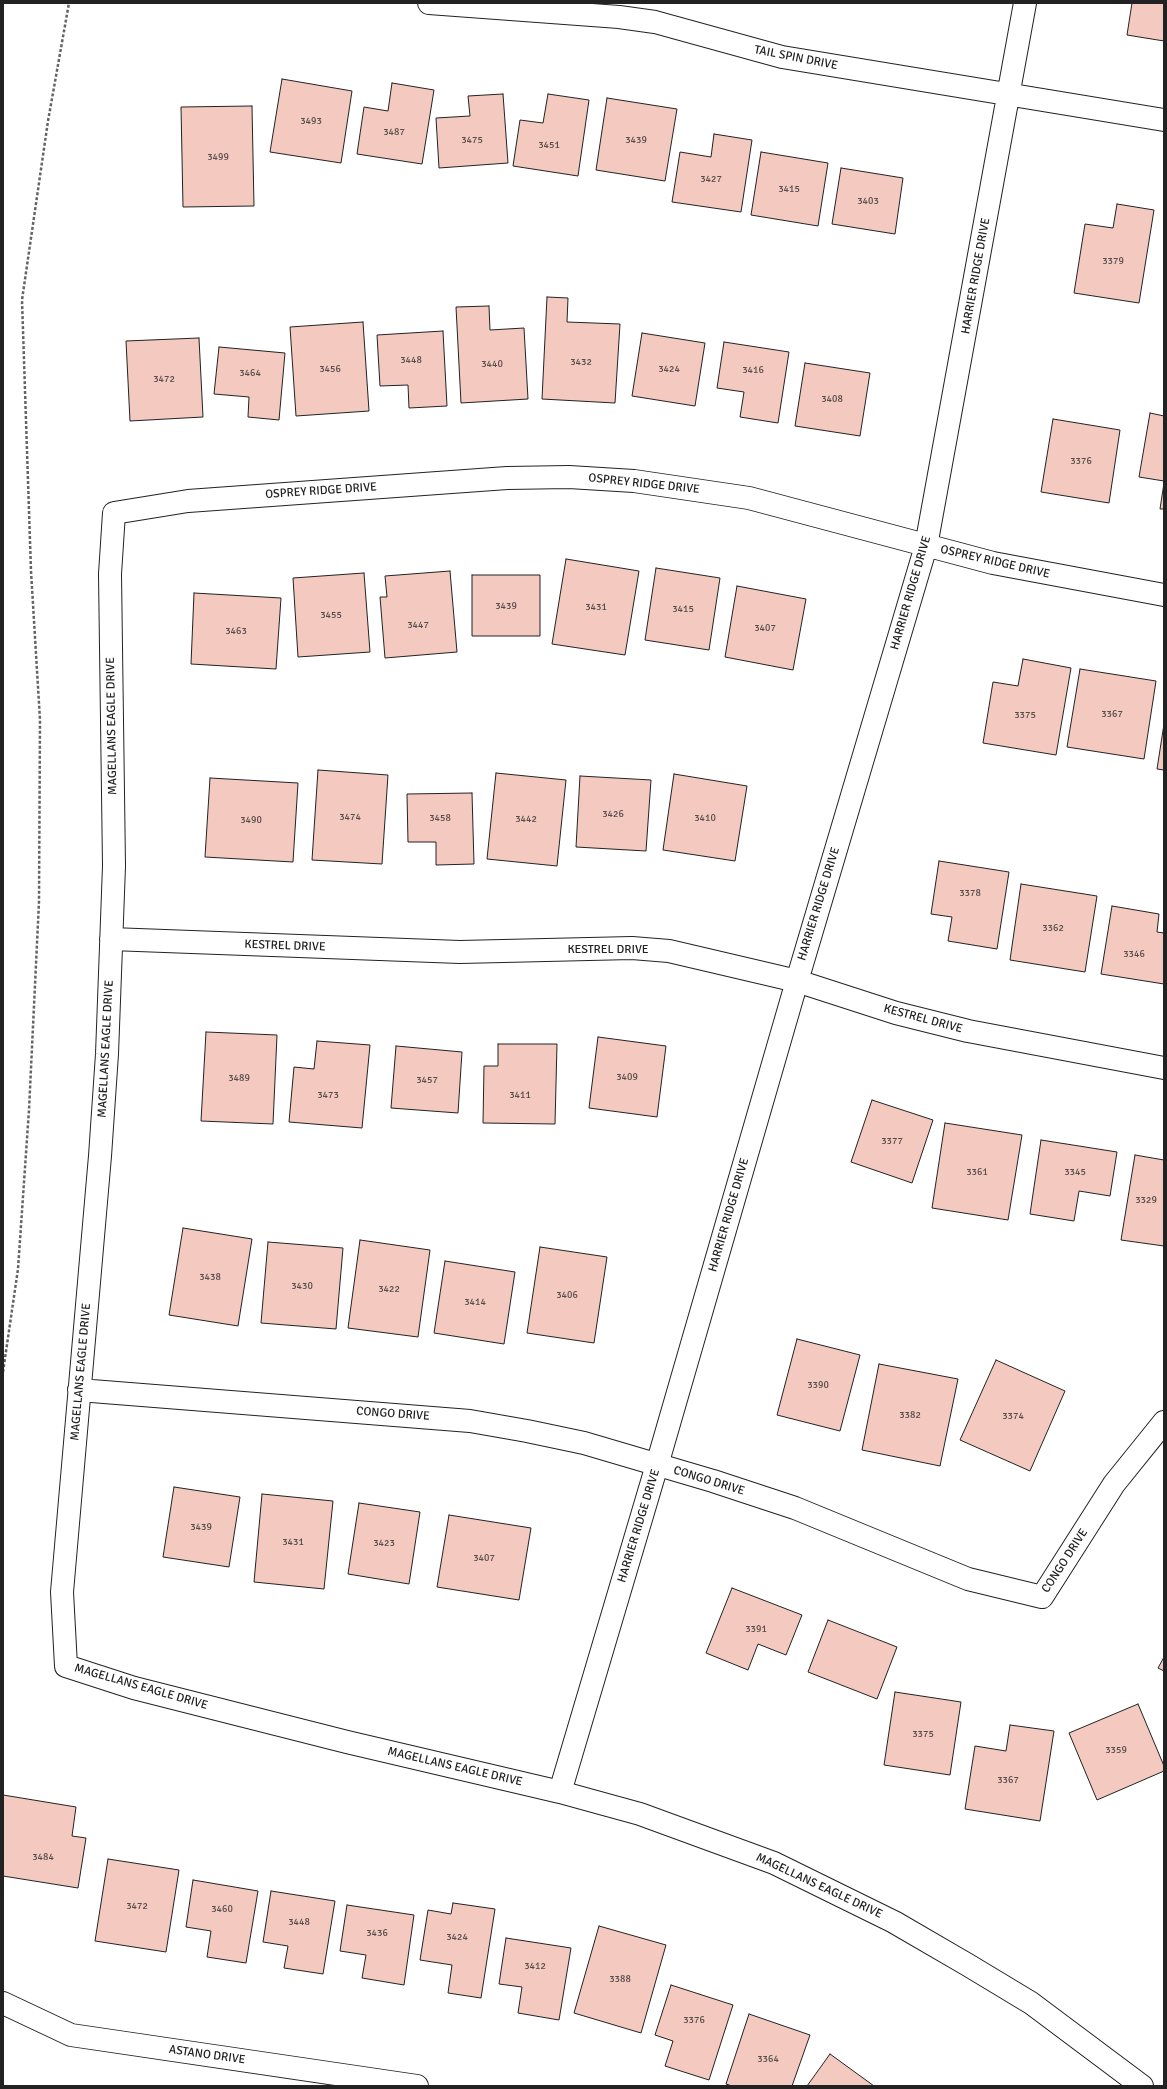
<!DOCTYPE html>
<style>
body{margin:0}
#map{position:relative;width:1167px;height:2089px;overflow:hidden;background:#fff;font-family:Signika,sans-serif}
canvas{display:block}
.frame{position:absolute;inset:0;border:4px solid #222;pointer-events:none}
</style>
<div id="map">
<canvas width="1167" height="2089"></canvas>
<div class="frame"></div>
</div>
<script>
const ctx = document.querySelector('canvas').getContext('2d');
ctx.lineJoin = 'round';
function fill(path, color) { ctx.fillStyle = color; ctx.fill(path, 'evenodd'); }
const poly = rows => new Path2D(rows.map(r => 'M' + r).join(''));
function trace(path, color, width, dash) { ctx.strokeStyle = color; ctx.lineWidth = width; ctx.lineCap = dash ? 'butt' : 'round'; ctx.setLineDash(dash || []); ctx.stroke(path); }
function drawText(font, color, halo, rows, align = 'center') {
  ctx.font = font + ' Signika,sans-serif'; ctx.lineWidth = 3; ctx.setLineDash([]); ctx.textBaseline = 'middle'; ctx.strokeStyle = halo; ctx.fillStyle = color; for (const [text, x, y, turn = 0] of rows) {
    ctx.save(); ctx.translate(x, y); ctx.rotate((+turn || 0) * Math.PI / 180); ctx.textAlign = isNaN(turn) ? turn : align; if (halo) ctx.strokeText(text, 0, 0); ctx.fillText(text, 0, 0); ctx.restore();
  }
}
const building = poly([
 [1132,3,1164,3,1164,41,1127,35,1132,3],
 [282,79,352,91,341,163,270,152,282,79],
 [392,83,434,90,422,164,357,154,364,107,388,111,392,83],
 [503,94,508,163,439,168,436,118,470,116,468,96,503,94],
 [548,94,589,100,578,176,513,166,520,120,543,123,548,94],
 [607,98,677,109,665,181,596,170,607,98],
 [252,106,254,206,183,207,181,107,252,106],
 [714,134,752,140,741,212,672,202,680,152,711,157,714,134],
 [761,152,828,163,818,226,751,215,761,152],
 [841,168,903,178,895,234,832,224,841,168],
 [1117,204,1154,210,1139,303,1074,293,1085,224,1113,228,1117,204],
 [547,297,568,298,567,322,620,324,615,403,542,399,547,297],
 [489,306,490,330,524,328,528,399,461,403,456,307,489,306],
 [363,322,369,411,296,416,290,327,363,322],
 [443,331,447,406,409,408,408,385,380,386,377,335,443,331],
 [642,333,705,343,695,406,632,396,642,333],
 [199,338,203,417,130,421,126,341,199,338],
 [724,342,789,352,778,423,740,417,744,392,717,388,724,342],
 [219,347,285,353,279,420,248,417,249,397,214,394,219,347],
 [805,363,870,373,860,436,795,426,805,363],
 [1150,413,1164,416,1164,481,1139,477,1150,413],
 [1053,419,1120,430,1109,503,1041,492,1053,419],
 [1164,483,1164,509,1160,509,1164,483],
 [566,559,639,571,625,655,552,644,566,559],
 [656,568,720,578,709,650,645,640,656,568],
 [450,571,457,652,385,658,380,597,387,597,385,576,450,571],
 [364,573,370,652,298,657,293,578,364,573],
 [472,575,540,575,540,636,472,636,472,575],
 [737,586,806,599,793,670,725,657,737,586],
 [194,593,281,598,276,669,191,664,194,593],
 [1023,659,1071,668,1056,755,983,743,993,682,1018,686,1023,659],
 [1080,669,1156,681,1144,759,1067,747,1080,669],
 [1164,724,1164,770,1157,769,1164,724],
 [318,770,388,775,382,864,312,860,318,770],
 [496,773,566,780,557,866,487,859,496,773],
 [674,774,747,786,735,861,663,850,674,774],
 [580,776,651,780,646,851,576,847,580,776],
 [210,778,298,783,293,862,205,857,210,778],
 [472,793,474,864,436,865,436,842,408,842,407,794,472,793],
 [939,861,1009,872,997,949,948,941,952,917,931,914,939,861],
 [1021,884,1097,896,1085,972,1010,960,1021,884],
 [1112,906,1159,914,1157,932,1164,933,1164,984,1101,974,1112,906],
 [206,1032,277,1035,273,1124,201,1121,206,1032],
 [598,1037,666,1046,657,1117,589,1108,598,1037],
 [317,1041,370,1045,362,1128,289,1122,294,1067,314,1069,317,1041],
 [498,1044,557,1044,555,1124,483,1123,484,1066,498,1066,498,1044],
 [396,1046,462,1052,458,1113,391,1108,396,1046],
 [872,1100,933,1120,912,1183,851,1162,872,1100],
 [945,1123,1022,1135,1008,1220,932,1208,945,1123],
 [1041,1140,1117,1152,1110,1196,1079,1191,1074,1221,1030,1214,1041,1140],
 [1135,1155,1164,1160,1164,1246,1121,1240,1135,1155],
 [183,1228,252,1239,238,1326,169,1315,183,1228],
 [360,1240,430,1250,418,1337,348,1328,360,1240],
 [268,1242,343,1248,336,1329,261,1323,268,1242],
 [540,1247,607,1257,594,1343,527,1333,540,1247],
 [445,1261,515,1272,504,1344,434,1333,445,1261],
 [797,1339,860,1355,840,1431,777,1415,797,1339],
 [996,1360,1065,1391,1030,1471,960,1440,996,1360],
 [879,1364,958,1379,940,1466,862,1450,879,1364],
 [174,1487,240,1497,229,1567,163,1557,174,1487],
 [262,1494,333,1501,324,1589,254,1582,262,1494],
 [359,1503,420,1512,409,1584,348,1574,359,1503],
 [449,1515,531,1528,519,1600,437,1587,449,1515],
 [732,1588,802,1615,786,1655,758,1644,748,1670,706,1653,732,1588],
 [828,1620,897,1647,877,1699,808,1672,828,1620],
 [1164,1657,1164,1671,1158,1668,1164,1657],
 [895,1692,961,1702,950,1775,884,1765,895,1692],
 [1138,1704,1164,1766,1164,1771,1097,1800,1069,1733,1138,1704],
 [1010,1725,1054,1731,1040,1821,965,1809,975,1746,1006,1751,1010,1725],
 [3,1795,76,1807,72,1836,86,1838,78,1888,3,1876,3,1795],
 [108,1859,179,1870,166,1952,95,1941,108,1859],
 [193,1880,258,1891,246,1963,207,1957,211,1931,186,1927,193,1880],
 [271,1891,335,1901,323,1974,284,1968,288,1946,263,1942,271,1891],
 [453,1903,495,1909,481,1998,448,1993,452,1965,420,1960,428,1910,451,1914,453,1903],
 [347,1905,414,1915,404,1985,362,1978,366,1955,340,1951,347,1905],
 [599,1926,666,1945,641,2033,574,2013,599,1926],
 [506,1938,571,1948,559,2020,518,2013,522,1987,499,1984,506,1938],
 [671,1985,733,2005,709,2080,665,2066,673,2041,655,2035,671,1985],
 [749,2014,810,2035,792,2086,732,2086,726,2084,749,2014],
 [830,2054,874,2086,807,2086,830,2054]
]);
const path = poly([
 [3,1372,18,1269,29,1110,39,902,40,720,31,571,22,300,48,121,69,3]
]);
const minor = poly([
 [429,3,619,17,655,22,782,57,1164,120],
 [111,939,460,952,632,948,669,951,797,981,896,1013,968,1031,1164,1068],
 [79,1390,470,1421,527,1431,584,1443,713,1481,795,1508,968,1579,1042,1597,1114,1484,1164,1422],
 [560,1792,657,1465,797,981,926,546,1025,3],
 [3,2003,71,2035,417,2086],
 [1142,2086,1031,2003,968,1965,894,1922,774,1863,640,1814,560,1792,347,1742,134,1688,66,1666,62,1592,100,1156,107,1054,114,866,110,574,114,513,188,501,507,478,569,477,634,481,749,498,993,563,1164,595]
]);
const numberNames = [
 ["3493",311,121],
 ["3487",394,132],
 ["3475",472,140],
 ["3439",636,140],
 ["3451",549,145],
 ["3499",218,157],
 ["3427",711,179],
 ["3415",789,189],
 ["3403",868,201],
 ["3379",1113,261],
 ["3448",411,360],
 ["3432",581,362],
 ["3440",492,364],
 ["3456",330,369],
 ["3424",669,369],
 ["3416",753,370],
 ["3464",250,373],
 ["3472",164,379],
 ["3408",832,399],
 ["3376",1081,461],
 ["3439",506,606],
 ["3431",596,607],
 ["3415",683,609],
 ["3455",331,615],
 ["3447",418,625],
 ["3407",765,628],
 ["3463",236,631],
 ["3367",1112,714],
 ["3375",1025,715],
 ["3426",613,814],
 ["3474",350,817],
 ["3458",440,818],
 ["3410",705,818],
 ["3442",526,819],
 ["3490",251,820],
 ["3378",970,893],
 ["3362",1053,928],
 ["3346",1134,954],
 ["3409",627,1077],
 ["3489",239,1078],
 ["3457",427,1080],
 ["3473",328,1095],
 ["3411",520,1095],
 ["3377",892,1141],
 ["3361",977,1172],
 ["3345",1075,1172],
 ["3329",1146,1200],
 ["3438",210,1277],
 ["3430",302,1286],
 ["3422",389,1289],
 ["3406",567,1295],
 ["3414",475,1302],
 ["3390",818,1385],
 ["3382",910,1415],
 ["3374",1013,1416],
 ["3439",201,1527],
 ["3431",293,1542],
 ["3423",384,1543],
 ["3407",484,1558],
 ["3391",756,1629],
 ["3375",923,1734],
 ["3359",1116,1750],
 ["3367",1008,1780],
 ["3484",43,1857],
 ["3472",137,1906],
 ["3460",222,1909],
 ["3448",299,1922],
 ["3436",377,1933],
 ["3424",457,1937],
 ["3412",535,1966],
 ["3388",620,1979],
 ["3376",694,2020],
 ["3364",768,2059]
];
const streetNames = [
 ["TAIL SPIN DRIVE",796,58,11],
 ["HARRIER RIDGE DRIVE",976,276,-80],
 ["OSPREY RIDGE DRIVE",644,484,6],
 ["OSPREY RIDGE DRIVE",321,491,-4],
 ["OSPREY RIDGE DRIVE",995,562,13],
 ["HARRIER RIDGE DRIVE",911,593,-74],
 ["MAGELLANS EAGLE DRIVE",112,726,-91],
 ["HARRIER RIDGE DRIVE",819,904,-73],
 ["KESTREL DRIVE",285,946,2],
 ["KESTREL DRIVE",608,950],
 ["KESTREL DRIVE",923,1019,15],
 ["MAGELLANS EAGLE DRIVE",106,1049,-87],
 ["HARRIER RIDGE DRIVE",729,1215,-74],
 ["MAGELLANS EAGLE DRIVE",81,1372,-85],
 ["CONGO DRIVE",393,1414,4],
 ["CONGO DRIVE",709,1481,17],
 ["HARRIER RIDGE DRIVE",639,1526,-73],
 ["CONGO DRIVE",1065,1561,-57],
 ["MAGELLANS EAGLE DRIVE",141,1687,16],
 ["MAGELLANS EAGLE DRIVE",455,1767,13],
 ["MAGELLANS EAGLE DRIVE",819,1886,25],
 ["ASTANO DRIVE",207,2055,8]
];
fill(building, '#f3c9c0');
trace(building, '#222', 1);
trace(minor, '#222', 24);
trace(path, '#646464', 2.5, [3, 2]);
trace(minor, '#fff', 22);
drawText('10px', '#564c4a', null, numberNames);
drawText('12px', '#222', '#fff', streetNames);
</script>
